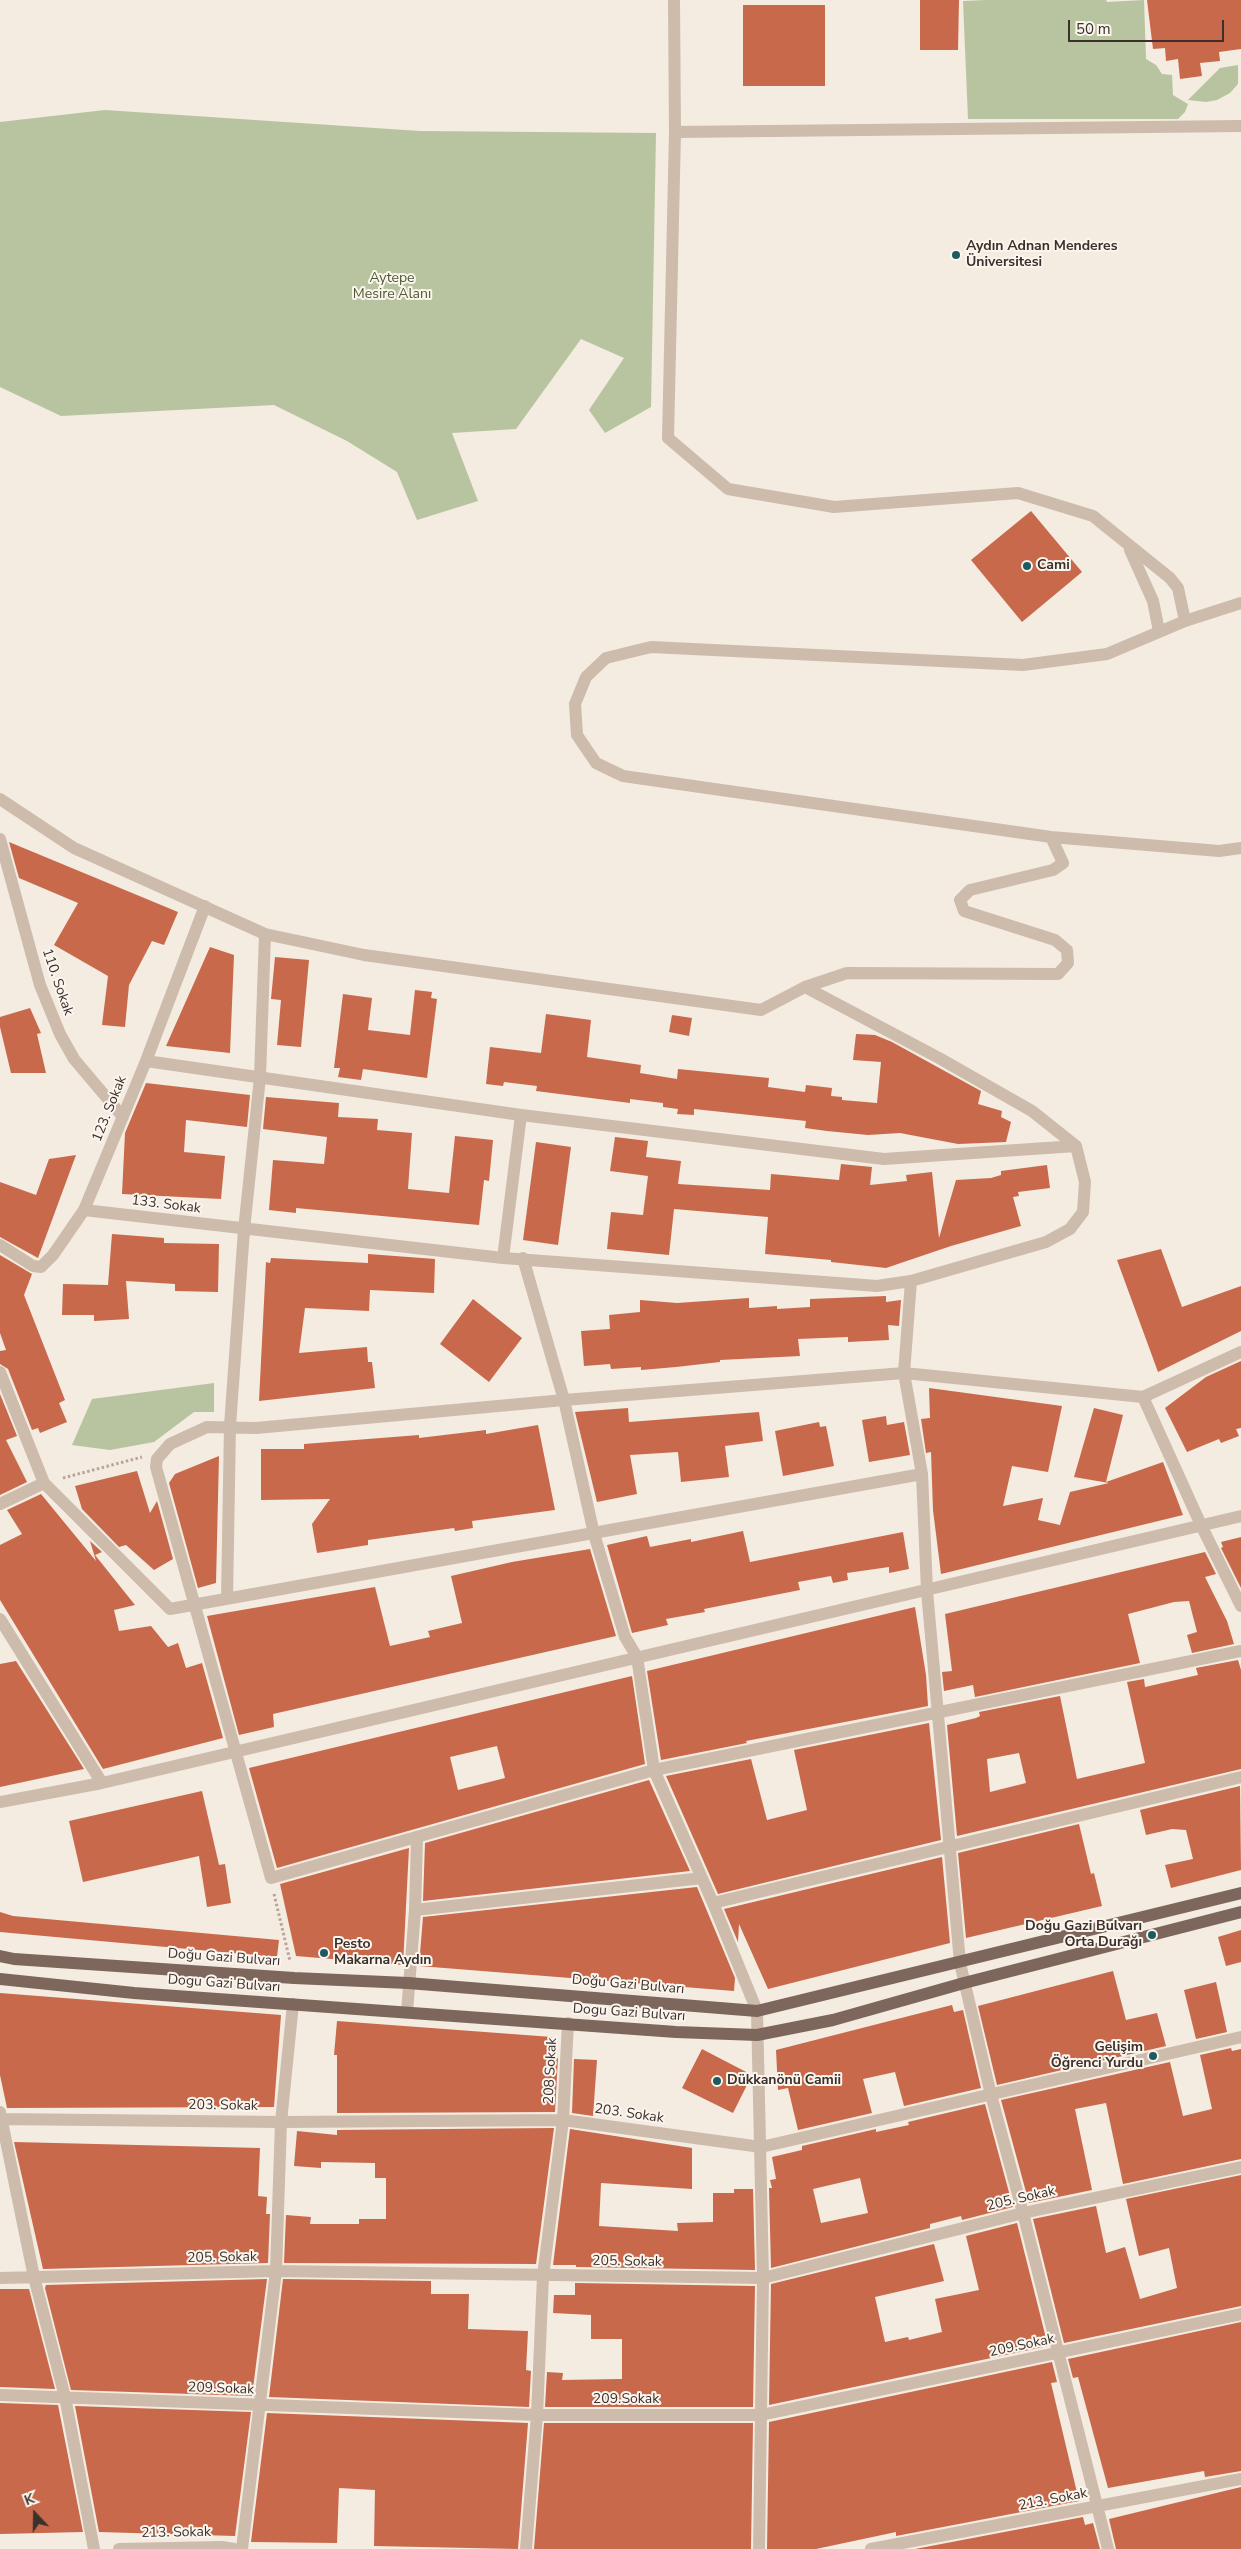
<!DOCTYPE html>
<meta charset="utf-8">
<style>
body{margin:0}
#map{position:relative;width:1241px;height:2549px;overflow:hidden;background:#f4ebe1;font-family:"Nunito Sans",sans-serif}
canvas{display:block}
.north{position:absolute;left:10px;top:2489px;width:50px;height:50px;-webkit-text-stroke:4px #fbf5ee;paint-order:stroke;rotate:339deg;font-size:14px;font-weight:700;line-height:20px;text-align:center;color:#3b302b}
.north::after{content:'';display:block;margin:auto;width:18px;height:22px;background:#3b302b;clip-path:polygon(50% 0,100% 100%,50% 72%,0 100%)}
.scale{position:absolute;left:1068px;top:20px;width:156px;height:22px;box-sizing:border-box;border:2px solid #3b302b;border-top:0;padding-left:6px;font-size:15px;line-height:18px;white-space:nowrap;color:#3b302b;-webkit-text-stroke:4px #fbf5ee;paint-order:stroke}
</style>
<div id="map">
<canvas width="1241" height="2549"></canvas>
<div class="north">K</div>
<div class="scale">50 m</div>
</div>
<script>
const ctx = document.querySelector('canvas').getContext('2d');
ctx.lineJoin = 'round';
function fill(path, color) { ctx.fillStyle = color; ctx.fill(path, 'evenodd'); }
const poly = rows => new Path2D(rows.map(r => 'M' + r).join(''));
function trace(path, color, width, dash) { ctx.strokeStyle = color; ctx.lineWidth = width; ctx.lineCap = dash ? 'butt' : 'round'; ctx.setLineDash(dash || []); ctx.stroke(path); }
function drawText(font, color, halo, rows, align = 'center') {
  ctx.font = font + ' "Nunito Sans",sans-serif'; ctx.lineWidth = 4; ctx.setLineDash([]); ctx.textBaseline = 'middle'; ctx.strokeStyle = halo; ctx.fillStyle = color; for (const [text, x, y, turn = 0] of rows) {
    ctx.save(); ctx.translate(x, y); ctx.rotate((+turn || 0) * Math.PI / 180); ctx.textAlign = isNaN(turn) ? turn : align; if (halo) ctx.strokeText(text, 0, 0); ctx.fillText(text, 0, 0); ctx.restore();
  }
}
const green = poly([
 [986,0,1106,0,1107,2,1144,0,1146,59,1156,65,1162,74,1172,75,1173,95,1188,104,1185,112,1178,119,968,119,963,1],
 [1238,65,1238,84,1230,93,1217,100,1206,102,1188,100,1220,68],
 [105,110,420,131,656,133,651,407,605,433,589,410,624,358,581,339,516,429,452,433,478,501,417,520,397,472,347,441,274,405,61,416,0,387,0,122],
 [214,1383,214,1412,194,1412,154,1442,110,1450,72,1445,92,1399]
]);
const building = poly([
 [920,0,959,0,958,50,920,50],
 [1147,0,1241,0,1241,49,1219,52,1220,61,1200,63,1202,76,1180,79,1178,59,1166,61,1165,48,1153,49],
 [743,5,825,5,825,86,743,86],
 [1031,511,1082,572,1022,622,971,560],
 [9,842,178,912,164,945,152,941,129,985,125,1027,102,1025,108,976,54,945,78,903,19,878],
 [210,947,234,955,230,1053,166,1046],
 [275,957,309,960,301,1047,277,1045,281,1000,271,999],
 [415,990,432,992,431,998,437,999,427,1078,363,1069,361,1080,338,1077,340,1068,334,1068,343,994,372,998,368,1030,410,1035],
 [30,1008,41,1033,37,1034,46,1073,11,1073,0,1027,0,1017],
 [546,1014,591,1020,587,1057,641,1065,640,1073,677,1079,678,1069,769,1078,768,1087,805,1092,806,1085,832,1088,831,1096,842,1097,842,1100,877,1103,881,1062,853,1060,856,1034,875,1035,892,1042,981,1091,978,1104,1002,1111,1001,1117,1011,1122,1006,1142,958,1144,900,1133,868,1135,827,1131,805,1128,806,1121,694,1109,694,1115,677,1114,678,1109,663,1107,663,1103,630,1099,630,1103,536,1091,537,1086,504,1082,503,1086,486,1084,490,1047,541,1053],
 [672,1015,692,1018,689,1036,669,1032],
 [146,1083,250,1095,247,1127,186,1120,184,1152,225,1156,221,1199,122,1194,125,1133],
 [266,1097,339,1103,338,1117,378,1119,377,1130,412,1133,408,1189,449,1193,455,1136,493,1140,489,1181,484,1180,479,1225,296,1208,296,1213,269,1210,273,1160,324,1164,327,1137,263,1129],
 [615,1137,648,1141,646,1157,681,1161,678,1184,770,1190,771,1174,839,1180,841,1164,872,1167,870,1185,907,1181,906,1175,932,1172,939,1238,956,1180,991,1178,1001,1175,1001,1171,1047,1165,1050,1188,1018,1192,1019,1196,1013,1197,1021,1226,951,1246,886,1268,831,1262,831,1260,765,1254,768,1217,674,1209,669,1255,607,1249,611,1212,643,1215,648,1176,610,1171],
 [536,1142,571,1147,558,1245,523,1240],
 [76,1155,38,1258,0,1237,0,1182,36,1195,49,1159],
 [112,1234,164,1238,164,1243,219,1244,218,1292,175,1291,175,1284,126,1281,129,1319,94,1321,94,1315,62,1315,63,1284,108,1285],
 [1161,1249,1182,1307,1241,1286,1241,1331,1158,1372,1117,1260],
 [368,1254,435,1259,434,1293,370,1290,369,1311,305,1308,299,1353,367,1347,368,1362,372,1362,375,1388,259,1401,266,1262,270,1263,271,1258,368,1263],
 [0,1255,32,1274,24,1295,65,1400,59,1403,67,1422,40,1433,38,1428,32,1430,8,1369,0,1364,0,1351,6,1350,0,1333],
 [886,1296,886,1302,901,1300,899,1326,888,1325,889,1340,848,1342,848,1337,798,1339,800,1356,720,1360,720,1362,676,1367,641,1370,641,1367,611,1369,610,1364,584,1366,581,1331,610,1329,609,1315,640,1312,640,1300,677,1303,749,1298,749,1308,777,1306,777,1309,810,1307,810,1299],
 [473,1299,522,1338,489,1382,440,1344],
 [1241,1361,1241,1428,1236,1429,1239,1436,1221,1443,1219,1439,1187,1452,1165,1408,1206,1377],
 [929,1388,1062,1406,1048,1472,1012,1466,1003,1506,1043,1498,1038,1520,1060,1525,1070,1492,1109,1483,1074,1477,1094,1408,1123,1415,1106,1482,1163,1462,1183,1515,941,1574,933,1510,931,1452,926,1453,921,1419,930,1418],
 [0,1394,17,1436,6,1440,27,1482,0,1495],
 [628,1408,629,1422,759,1412,763,1441,725,1446,729,1477,681,1482,678,1452,630,1455,637,1494,597,1502,575,1412],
 [886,1416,887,1425,904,1422,910,1455,869,1462,862,1420],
 [819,1422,820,1427,826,1426,834,1466,783,1476,775,1431],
 [538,1425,555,1510,472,1521,473,1528,455,1531,454,1528,368,1540,368,1545,317,1553,312,1524,330,1499,261,1500,261,1449,304,1449,304,1444,419,1435,419,1438,486,1430,486,1434],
 [219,1456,216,1583,198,1588,169,1483,175,1474],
 [137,1471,150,1513,157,1501,173,1559,154,1570,126,1545,119,1547,82,1509,75,1486],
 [41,1494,96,1561,90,1541,102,1552,95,1555,135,1605,114,1610,119,1631,151,1626,168,1647,178,1643,186,1668,202,1663,223,1738,103,1769,0,1600,0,1545,22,1534,7,1510],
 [743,1531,750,1562,903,1532,909,1569,889,1573,889,1567,847,1573,848,1580,833,1583,831,1576,798,1582,800,1590,704,1609,705,1612,666,1619,668,1625,632,1633,607,1545,647,1536,650,1547,691,1539,691,1542],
 [1241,1537,1241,1588,1221,1548,1223,1547,1221,1542],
 [590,1549,616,1636,273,1714,274,1727,239,1735,207,1616,375,1587,390,1646,430,1637,428,1631,462,1623,451,1576,512,1562],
 [1205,1552,1216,1574,1205,1577,1227,1621,1234,1644,1192,1653,1187,1635,1197,1632,1189,1601,1174,1602,1128,1614,1140,1663,975,1697,973,1685,944,1691,942,1672,952,1671,945,1614],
 [915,1607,926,1675,928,1706,746,1741,747,1743,661,1760,647,1671],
 [1238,1660,1241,1670,1241,1769,957,1836,947,1725,976,1718,980,1716,979,1712,1060,1696,1077,1779,1145,1763,1127,1682,1144,1679,1145,1687,1198,1675,1196,1668],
 [1019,1753,1026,1783,990,1792,987,1759],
 [16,1661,84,1769,0,1787,0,1664],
 [632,1676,645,1764,277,1868,249,1768],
 [497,1746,505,1778,458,1790,450,1757],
 [929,1723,941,1840,718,1894,666,1776,751,1759,767,1820,807,1810,794,1750],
 [649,1780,690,1871,423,1901,425,1843],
 [1240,1786,1241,1870,1171,1888,1165,1865,1193,1859,1186,1830,1172,1829,1146,1835,1140,1810],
 [202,1791,219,1865,225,1864,231,1903,207,1907,199,1856,83,1882,69,1821],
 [1079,1824,1091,1874,1094,1873,1102,1906,966,1938,958,1853],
 [409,1848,403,1965,296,1956,280,1884],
 [942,1857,950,1943,768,1989,739,1924,738,1942,724,1909],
 [697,1887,735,1978,734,1991,419,1966,423,1917],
 [0,1912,13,1916,279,1940,277,1957,0,1932],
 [1241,1930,1241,1962,1226,1966,1218,1937],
 [1113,1971,1126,2020,1157,2013,1166,2046,997,2085,978,2006],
 [1216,1982,1227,2032,1196,2039,1184,1990],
 [0,1993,281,2015,274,2107,7,2108,0,2075],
 [952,2005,954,2012,963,2010,981,2088,904,2106,895,2072,863,2079,872,2113,798,2130,788,2088,778,2090,776,2050],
 [337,2021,552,2037,550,2058,558,2058,555,2112,337,2113,337,2055,334,2055],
 [1231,2048,1232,2051,1241,2049,1241,2159,1123,2184,1106,2103,1075,2109,1092,2190,1029,2203,1001,2100,1170,2062,1183,2116,1212,2109,1200,2055],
 [702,2049,750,2074,750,2079,733,2113,682,2088],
 [574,2059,597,2060,593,2116,572,2113],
 [985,2104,1013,2207,962,2220,961,2216,930,2224,930,2228,771,2268,769,2188,772,2188,770,2180,776,2179,772,2157,802,2150,802,2146,876,2129,876,2132,909,2125,908,2122],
 [860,2178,868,2213,821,2223,813,2189],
 [554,2128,536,2264,284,2263,286,2215,311,2217,310,2224,359,2224,359,2219,386,2219,386,2178,375,2178,375,2163,321,2162,321,2168,294,2166,297,2131,337,2135,337,2130],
 [570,2129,692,2148,692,2189,601,2183,599,2226,678,2231,677,2223,713,2222,713,2193,734,2193,734,2189,753,2189,755,2270,576,2267,576,2265,553,2265],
 [14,2142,260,2148,258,2196,267,2197,266,2214,270,2214,268,2263,43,2269],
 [1241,2175,1241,2306,1064,2343,1033,2219,1096,2206,1106,2253,1125,2247,1140,2299,1177,2288,1169,2248,1139,2256,1126,2199],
 [1017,2223,1048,2346,769,2405,771,2284,934,2244,944,2281,875,2297,885,2342,908,2337,909,2340,942,2332,935,2299,979,2290,966,2236],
 [267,2279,252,2396,71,2390,45,2288,46,2285],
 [283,2279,431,2281,431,2294,469,2294,468,2329,528,2331,526,2370,531,2371,529,2407,269,2397],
 [575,2283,755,2286,753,2407,545,2407,547,2372,563,2373,562,2380,622,2379,622,2339,591,2339,591,2315,553,2313,554,2295,575,2295],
 [0,2289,29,2289,55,2389,0,2387],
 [1241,2322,1241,2471,1205,2477,1204,2471,1108,2488,1078,2377,1073,2378,1068,2359],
 [1052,2362,1057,2382,1051,2383,1079,2501,896,2536,896,2532,816,2549,767,2549,769,2422],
 [0,2403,58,2405,83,2532,0,2534],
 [75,2406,251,2412,235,2536,99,2532],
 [267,2413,528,2423,518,2549,374,2546,375,2490,339,2488,337,2543,251,2542],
 [544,2423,753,2423,751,2549,534,2549],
 [1241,2487,1241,2549,1116,2549,1109,2519],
 [1083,2517,1085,2525,1093,2523,1100,2549,915,2549]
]);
const path = poly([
 [63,1478,142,1457],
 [274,1894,290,1961]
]);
const minor = poly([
 [674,0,675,132,668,438,728,489,834,507,1018,493,1093,516,1170,578,1178,588,1185,621],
 [675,132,1241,126],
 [1130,550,1153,601,1159,631],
 [1241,603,1185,621,1107,654,1023,665,651,647,606,658,586,677,575,704,577,735,596,763,623,776,1051,837,1219,851,1241,848],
 [0,799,74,848,265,934,364,955,761,1010,805,987,939,1058,1032,1111,1076,1146,1085,1182,1083,1212,1070,1229,1046,1242,911,1281,877,1286,503,1258,84,1210],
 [0,839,40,985,60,1034,74,1059,123,1117],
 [805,987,847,973,1058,974,1068,963,1067,950,1055,940,964,911,960,900,970,890,1053,870,1063,863,1051,837],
 [146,1061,521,1115,884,1159,1076,1146],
 [0,1245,33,1266,41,1267,53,1255,84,1210,146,1061,205,906],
 [503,1258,521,1115],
 [523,1258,564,1400,594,1534,625,1637,637,1657,654,1770,713,1903,757,2011,763,2278,759,2549],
 [911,1281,904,1373,922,1474,927,1591,960,1963,991,2095,1023,2213,1108,2549],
 [1241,1352,1143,1397,904,1373,564,1400,256,1428,207,1427,170,1444,157,1459,156,1467,271,1878,654,1770,1241,1651],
 [0,1372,44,1483,170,1609,922,1474],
 [1143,1397,1201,1525,1241,1606],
 [0,1504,44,1483],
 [227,1599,230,1426,244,1230,260,1077,265,934],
 [0,1619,102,1783],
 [0,1802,102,1783,1241,1516],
 [713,1903,1241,1777],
 [415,1910,702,1878],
 [407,2012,415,1910,417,1838],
 [0,2112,34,2277,65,2397,94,2549],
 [0,2119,281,2122,563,2120,761,2147,1241,2037],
 [0,2278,276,2271,763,2278,1023,2213,1241,2167],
 [0,2395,537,2415,761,2415,1241,2314],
 [119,2549,222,2547,234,2549],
 [242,2549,276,2271,281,2122,293,2004],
 [526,2549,537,2415,543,2276,563,2120,568,2023],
 [871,2549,1241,2479]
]);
const major = poly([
 [0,1956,14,1959,294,1978,408,1983,757,2011,1241,1893],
 [0,1979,134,1993,676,2032,757,2035,833,2020,964,1983,1241,1912]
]);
const markers = [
 [956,255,5,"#1f5a5e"],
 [1027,566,5,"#1f5a5e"],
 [1152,1935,5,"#1f5a5e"],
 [324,1953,5,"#1f5a5e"],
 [1153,2056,5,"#1f5a5e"],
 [717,2081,5,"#1f5a5e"]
];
const poiNames = [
 ["Aydın Adnan Menderes",966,247],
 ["Üniversitesi",966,263],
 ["Cami",1037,566],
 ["Doğu Gazi Bulvarı",1142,1927,"right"],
 ["Orta Durağı",1142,1943,"right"],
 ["Pesto",334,1945],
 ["Makarna Aydın",334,1961],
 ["Gelişim",1143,2048,"right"],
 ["Öğrenci Yurdu",1143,2064,"right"],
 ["Dükkanönü Camii",727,2081]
];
const parkNames = [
 ["Aytepe",392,279],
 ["Mesire Alanı",392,295]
];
const streetNames = [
 ["110. Sokak",57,982,71],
 ["123. Sokak",110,1109,-68],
 ["133. Sokak",166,1205,7],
 ["Doğu Gazi Bulvarı",224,1958,4],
 ["Dogu Gazi Bulvarı",224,1984,4],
 ["Doğu Gazi Bulvarı",628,1985,5],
 ["Dogu Gazi Bulvarı",629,2013,4],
 ["208 Sokak",551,2071,-87],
 ["203. Sokak",223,2106,1],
 ["203. Sokak",629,2114,8],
 ["205. Sokak",1021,2199,-13],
 ["205. Sokak",222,2258,-1],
 ["205. Sokak",627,2262,1],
 ["209.Sokak",1022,2346,-12],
 ["209.Sokak",221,2389,2],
 ["209.Sokak",626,2400],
 ["213. Sokak",1053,2500,-11],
 ["213. Sokak",176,2533,-1]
];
fill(green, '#b8c4a0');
fill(building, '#c8694b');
trace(path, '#b9a596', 3, [2.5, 2.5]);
trace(minor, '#cdbbac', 12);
trace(major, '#7d675c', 12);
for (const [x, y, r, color] of markers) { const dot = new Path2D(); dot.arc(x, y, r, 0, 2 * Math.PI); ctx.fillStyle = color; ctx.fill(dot); trace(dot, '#fbf5ee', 2); }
drawText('bold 14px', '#3b302b', '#fbf5ee', poiNames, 'left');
drawText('14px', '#4a5a2e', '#fbf5ee', parkNames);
drawText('14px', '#3b302b', '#fbf5ee', streetNames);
</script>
